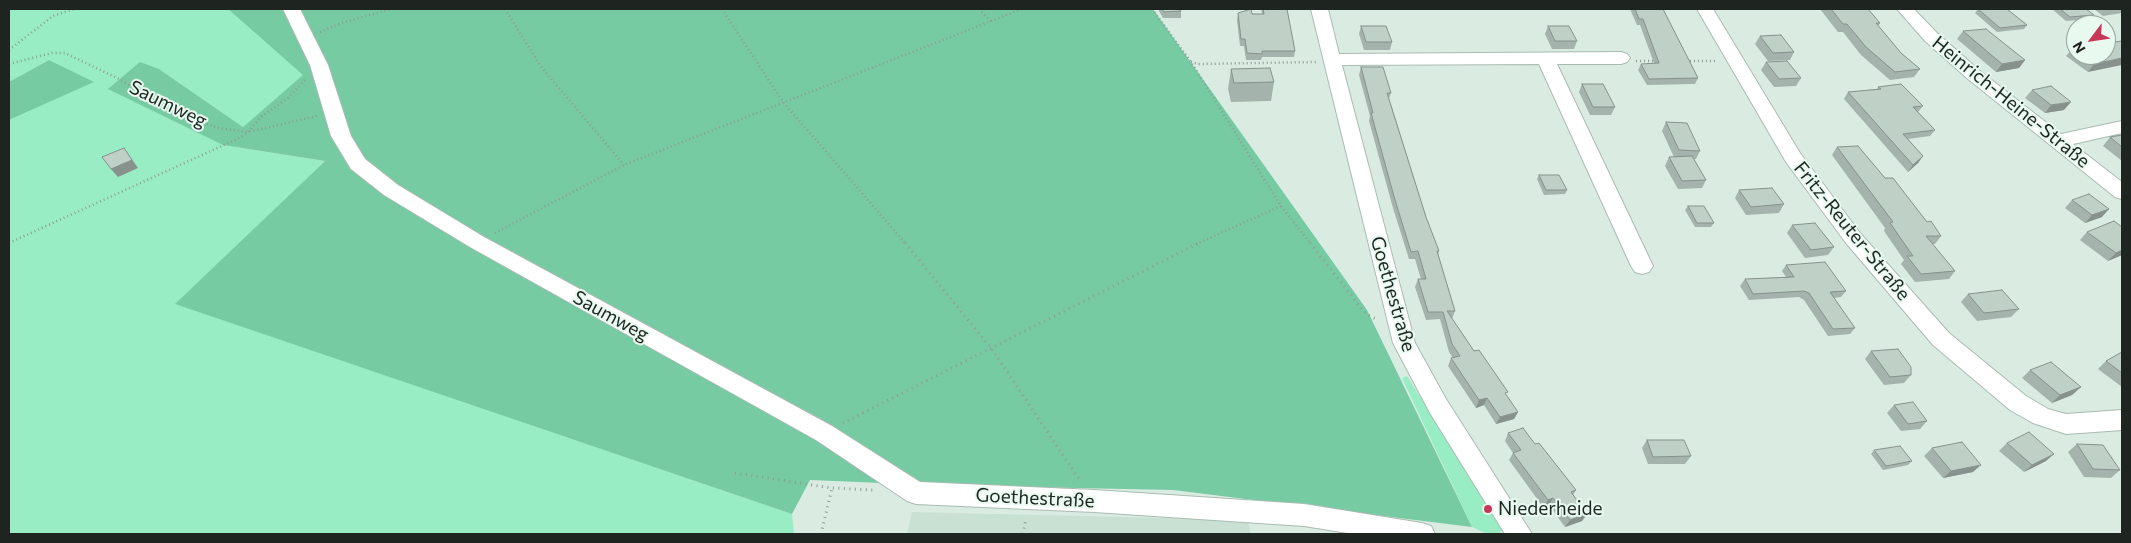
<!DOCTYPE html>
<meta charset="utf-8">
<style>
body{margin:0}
#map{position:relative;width:2131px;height:543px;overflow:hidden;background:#daece2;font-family:Commissioner,sans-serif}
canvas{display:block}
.frame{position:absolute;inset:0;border:10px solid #1e2521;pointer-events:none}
.north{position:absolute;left:2066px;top:15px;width:50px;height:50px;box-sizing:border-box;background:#e8f9f0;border:1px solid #97a49d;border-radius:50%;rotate:239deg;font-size:14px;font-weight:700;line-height:20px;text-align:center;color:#1e2521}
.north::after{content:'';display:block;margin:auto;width:18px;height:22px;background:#c73858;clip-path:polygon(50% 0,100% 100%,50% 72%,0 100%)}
</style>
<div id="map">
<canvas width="2131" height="543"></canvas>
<div class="frame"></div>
<div class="north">N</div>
</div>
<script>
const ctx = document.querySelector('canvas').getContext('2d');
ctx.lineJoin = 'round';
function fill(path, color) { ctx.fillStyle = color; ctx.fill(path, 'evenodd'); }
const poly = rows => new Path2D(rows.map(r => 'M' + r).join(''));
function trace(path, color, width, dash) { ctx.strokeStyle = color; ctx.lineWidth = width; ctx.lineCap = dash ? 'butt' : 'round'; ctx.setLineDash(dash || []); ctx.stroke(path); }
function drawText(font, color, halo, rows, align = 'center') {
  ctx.font = font + ' Commissioner,sans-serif'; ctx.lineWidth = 4; ctx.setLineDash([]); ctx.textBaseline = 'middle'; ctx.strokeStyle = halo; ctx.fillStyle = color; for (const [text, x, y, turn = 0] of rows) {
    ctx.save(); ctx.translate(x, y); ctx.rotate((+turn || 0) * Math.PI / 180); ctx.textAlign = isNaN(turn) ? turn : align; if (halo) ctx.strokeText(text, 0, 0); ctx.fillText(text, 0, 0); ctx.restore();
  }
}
const built = poly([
 [912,512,1248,520,1251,534,907,534]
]);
const green = poly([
 [9,9,228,9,304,75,243,127,159,69,223,145,325,161,176,304,792,514,794,534,9,534,9,120,93,82,49,60,9,82],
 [1407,376,1502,529,1500,534,1487,534,1472,527,1402,378]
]);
const forest = poly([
 [228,9,1153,9,1367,310,1472,527,1173,490,932,485,810,480,792,514,175,304,325,161,223,145,108,89,140,62,159,69,243,127,303,75],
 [49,60,94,82,9,120,9,82]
]);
const pathFar1 = poly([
 [505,9,542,68,624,165],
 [722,9,783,102,906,244],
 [979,9,991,21],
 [1152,9,1191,62,1281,206,1311,244],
 [320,32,341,23,392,9],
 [9,50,53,16,74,9],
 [1636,61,1657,61],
 [1686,61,1717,61],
 [1191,62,1198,64,1316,62],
 [9,64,52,53,65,53,117,78,181,114,218,128,248,132,317,116],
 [495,233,624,165,1022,9],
 [9,243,237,139,248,132,261,117,288,98,305,80],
 [1196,244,1281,206]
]);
const path = poly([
 [905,243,991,348,1081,482],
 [1310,243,1366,314,1378,320],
 [843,423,1199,243],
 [735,473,832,488,873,490],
 [821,534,832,488],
 [1023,534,1026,518]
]);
const minor = poly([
 [283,9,300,9,328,65,351,136,365,159,398,185,484,237,832,426,920,482,1094,490,1304,504,1422,523,1431,526,1435,534,1354,534,1304,526,1094,512,916,504,907,501,816,440,470,247,384,195,351,169,331,136,310,65,283,9],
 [1311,9,1328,9,1339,54,1621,52,1627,54,1630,58,1627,62,1621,64,1557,64,1653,266,1649,272,1642,274,1635,272,1631,266,1539,64,1342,65,1415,343,1446,399,1532,534,1505,534,1430,413,1393,343,1311,9],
 [1697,9,1713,9,1800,153,1860,233,1949,333,2026,396,2048,409,2066,414,2122,410,2122,430,2066,434,2033,423,2010,410,1933,345,1846,243,1786,162,1697,9],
 [1897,9,1914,9,1937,33,1980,71,2061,134,2122,121,2122,133,2073,144,2122,182,2122,199,2115,197,1968,79,1925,41,1897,9]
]);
const wall = poly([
 [1158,9,1180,9,1181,11,1181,18,1163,18],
 [1261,9,1287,9,1295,51,1294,57,1262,57,1261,60,1246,60,1244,46,1240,46,1237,20,1238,13,1262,14],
 [1630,9,1663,9,1698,78,1695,84,1647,85,1638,70,1641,64,1654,63,1640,25,1637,25],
 [1820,9,1849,9,1880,23,1878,26,1901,53,1920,69,1914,77,1890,80,1861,55,1843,32,1838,32],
 [1978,9,2027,25,2024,29,1997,32,1975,13],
 [2052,9,2086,9,2094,15,2091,19,2066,21],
 [2094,9,2122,9,2122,13,2103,16],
 [1361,26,1392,42,1390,50,1364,50,1359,34],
 [1548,26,1577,41,1574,49,1552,49,1545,34],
 [1963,31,2025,60,2019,68,1996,72,1957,39],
 [1760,36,1794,52,1790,60,1768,61,1755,44],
 [2076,47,2076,55,2106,55,2088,72,2066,56,2073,48],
 [1766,62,1801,78,1796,86,1774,87,1761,70],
 [1361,67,1391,93,1389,98,1426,217,1439,251,1438,255,1455,311,1452,319,1474,351,1518,412,1514,419,1496,424,1484,405,1476,408,1448,366,1451,358,1453,358,1449,352,1440,319,1426,320,1415,287,1418,279,1421,279,1415,259,1409,259,1393,208,1369,121,1370,116,1359,75],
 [1231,69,1274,82,1271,101,1231,102,1228,89],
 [1582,84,1615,107,1611,115,1590,115,1579,92],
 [1878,87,1923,106,1918,112,1935,130,1930,136,1908,139,1923,156,1918,163,1908,172,1844,99,1848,92,1877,89],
 [2032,90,2064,110,2045,113,2025,98],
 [1666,122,1700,151,1696,159,1694,159,1706,180,1702,188,1678,189,1665,166,1669,157,1674,157,1662,131],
 [2122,135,2122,161,2103,146,2110,137],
 [1837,147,1885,178,1941,236,1935,244,1932,244,1955,271,1949,279,1915,282,1901,264,1904,260,1884,231,1885,228,1832,155],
 [1539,175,1567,190,1565,194,1544,195,1537,179],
 [1739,190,1784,204,1779,213,1746,215,1735,198],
 [2072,200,2102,217,2085,223,2065,208],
 [1688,206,1714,223,1711,227,1695,227,1685,210],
 [1792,225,1834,247,1828,255,1805,258,1787,233],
 [2087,232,2122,255,2108,261,2080,240],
 [1786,265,1846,291,1841,297,1834,298,1855,328,1850,334,1828,336,1804,300,1799,297,1749,300,1740,286,1745,279,1786,277,1782,271],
 [1968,294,2019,309,2011,317,1977,321,1961,302],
 [1871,351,1911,375,1904,383,1884,385,1865,359],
 [2122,352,2122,387,2098,369,2106,361],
 [2030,370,2081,387,2072,395,2052,403,2022,378],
 [1894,405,1927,421,1920,429,1901,431,1887,413],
 [1508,433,1535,444,1576,490,1573,495,1587,514,1582,521,1565,527,1549,505,1543,507,1509,460,1513,453,1505,441],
 [1647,440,1691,456,1685,464,1648,464,1642,448],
 [2007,443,2046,461,2024,472,1999,451],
 [2077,444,2120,470,2111,478,2084,477,2068,452],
 [1932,448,1973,472,1943,478,1924,456],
 [1874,450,1912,461,1908,465,1883,470,1871,454]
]);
const shadedWall = poly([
 [2122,58,2122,65,2088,72,2094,64],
 [2025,60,2019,68,1996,72,2002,64],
 [2071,102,2064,110,2045,113,2051,105],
 [124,148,138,168,118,177,111,169],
 [1923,156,1918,163,1908,172,1913,165],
 [2109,209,2102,217,2085,223,2092,215],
 [2122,250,2122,255,2108,261,2116,253],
 [2081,387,2072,395,2052,403,2060,395],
 [1487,398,1484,405,1476,408,1479,400],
 [1518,412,1514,419,1496,424,1500,417],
 [2054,454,2046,461,2024,472,2032,465],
 [1981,465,1973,472,1943,478,1951,471],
 [1553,498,1549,505,1543,507,1548,500],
 [1587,514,1582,521,1565,527,1570,520]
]);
const building = poly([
 [1162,9,1180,9,1181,11,1164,12,1162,9],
 [1251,9,1252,14,1264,14,1263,9,1287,9,1295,51,1262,51,1262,54,1247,53,1245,39,1241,39,1238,13,1251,9],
 [1635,9,1663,9,1698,78,1649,79,1641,64,1659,63,1643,19,1639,19,1635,9],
 [1831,9,1868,9,1880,23,1876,23,1901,53,1920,69,1895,72,1866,47,1847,24,1843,24,1831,9],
 [1978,9,2007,9,2027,25,2000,28,1978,9],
 [2060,9,2086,9,2094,15,2070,17,2060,9],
 [1361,26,1386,26,1392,42,1366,42,1361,26],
 [1548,26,1569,26,1577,41,1555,41,1548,26],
 [1986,29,2025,60,2002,64,1963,31,1986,29],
 [1781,35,1794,52,1773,53,1760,36,1781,35],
 [2122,41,2122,58,2094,64,2083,55,2106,55,2106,43,2122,41],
 [1787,61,1801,78,1779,79,1766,62,1787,61],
 [1361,67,1383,67,1391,93,1387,93,1426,217,1439,251,1437,251,1455,311,1447,311,1474,351,1479,350,1508,392,1505,393,1518,412,1500,417,1487,398,1479,400,1451,358,1460,356,1452,344,1443,312,1428,312,1418,279,1426,279,1418,251,1411,252,1395,200,1371,113,1373,113,1361,67],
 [1270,68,1274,82,1234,83,1231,69,1270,68],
 [1582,84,1603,84,1615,107,1593,107,1582,84],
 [1901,84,1923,106,1913,107,1935,130,1903,134,1923,156,1913,165,1848,92,1881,89,1878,87,1901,84],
 [2051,86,2071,102,2051,105,2032,90,2051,86],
 [1666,122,1687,123,1700,151,1679,150,1666,122],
 [2122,135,2122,147,2110,137,2122,135],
 [1858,146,1885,178,1893,178,1927,222,1931,221,1941,236,1926,236,1955,271,1921,274,1907,256,1913,256,1890,223,1893,222,1837,147,1858,146],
 [124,148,132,160,111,169,102,157,124,148],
 [1692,156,1706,180,1682,181,1669,157,1692,156],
 [1539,175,1559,175,1567,190,1546,190,1539,175],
 [1772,188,1784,204,1751,207,1739,190,1772,188],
 [2089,194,2109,209,2092,215,2072,200,2089,194],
 [1688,206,1704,206,1714,223,1697,223,1688,206],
 [2114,221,2122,227,2122,250,2116,253,2087,232,2114,221],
 [1815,223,1834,247,1811,250,1792,225,1815,223],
 [1825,262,1846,291,1830,292,1855,328,1833,329,1809,293,1804,291,1753,294,1745,279,1794,277,1786,265,1825,262],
 [2002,290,2019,309,1984,313,1968,294,2002,290],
 [1898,349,1911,367,1911,375,1890,377,1871,351,1898,349],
 [2122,352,2122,373,2106,361,2122,352],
 [2051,362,2081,387,2060,395,2030,370,2051,362],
 [1913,402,1927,421,1908,424,1894,405,1913,402],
 [1523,428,1535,444,1539,443,1576,490,1571,492,1587,514,1570,520,1553,498,1548,500,1513,453,1521,450,1508,433,1523,428],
 [2029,432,2054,454,2032,465,2007,443,2029,432],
 [1647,440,1684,440,1691,456,1653,457,1647,440],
 [1962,442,1981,465,1951,471,1932,448,1962,442],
 [2077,444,2103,445,2120,470,2093,469,2077,444],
 [1900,446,1912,461,1886,466,1874,450,1900,446]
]);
const markers = [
 [1488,509,5,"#c73858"]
];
const streetNames = [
 ["Heinrich-Heine-Straße",2011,102,39],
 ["Saumweg",168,104,26],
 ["Fritz-Reuter-Straße",1852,231,51],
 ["Goethestraße",1393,294,74],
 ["Saumweg",611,316,29],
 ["Goethestraße",1035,498,3]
];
const poiNames = [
 ["Niederheide",1498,509]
];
fill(built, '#c8e1d3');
fill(green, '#99edc4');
fill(forest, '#76cba3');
trace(minor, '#aabbb2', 2);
trace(pathFar1, '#8e9c94', 2.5, [1, 3]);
trace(path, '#8e9c94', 3, [1, 4.5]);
fill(minor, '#fff');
fill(wall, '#a4b3ab');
fill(shadedWall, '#86928b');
fill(building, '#bfd0c7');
trace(building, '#86928b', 1);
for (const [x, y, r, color] of markers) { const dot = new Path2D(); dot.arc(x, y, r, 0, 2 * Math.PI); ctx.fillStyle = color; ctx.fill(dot); trace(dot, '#e8f9f0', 2); }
drawText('19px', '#1e2521', '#e8f9f0', streetNames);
drawText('19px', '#1e2521', '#e8f9f0', poiNames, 'left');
</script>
